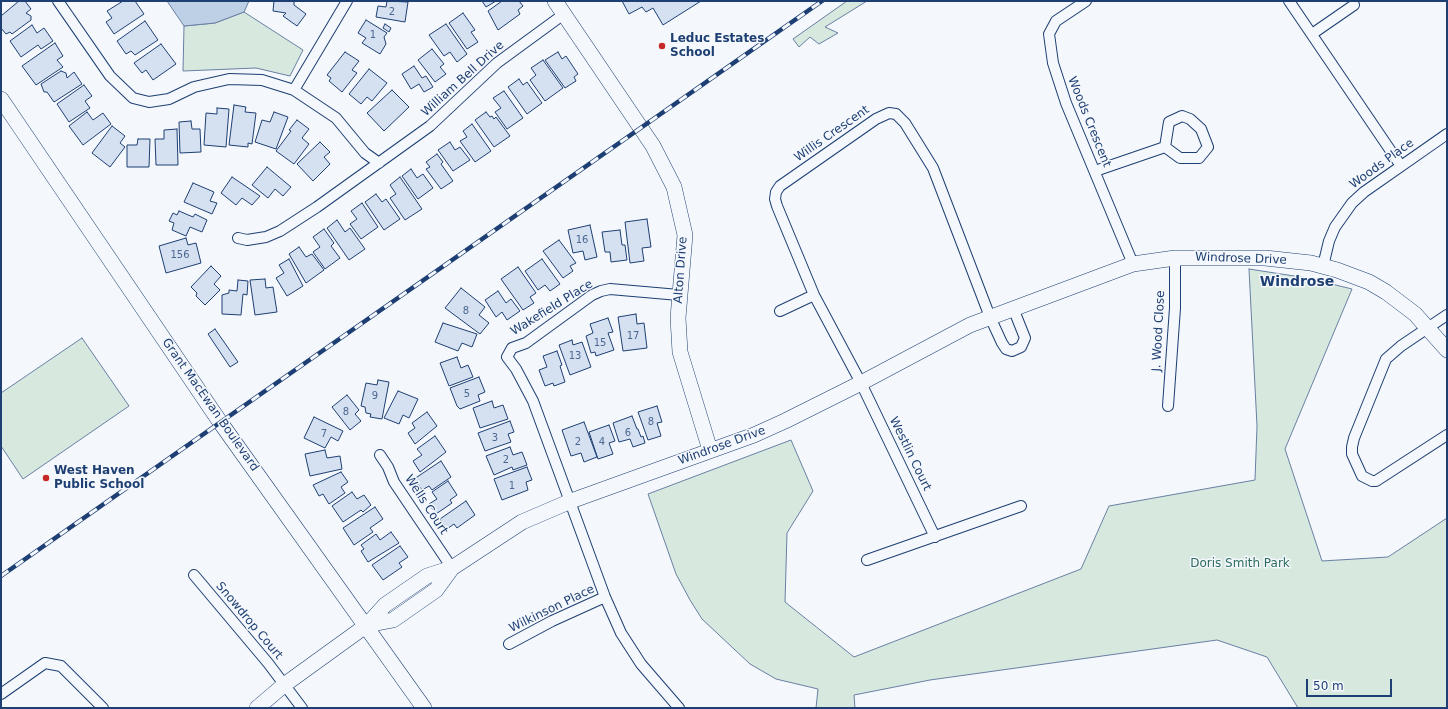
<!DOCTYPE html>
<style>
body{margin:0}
#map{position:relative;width:1448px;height:709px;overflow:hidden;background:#f4f7fb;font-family:"DejaVu Sans",sans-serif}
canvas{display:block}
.frame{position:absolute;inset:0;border:2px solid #1d3f73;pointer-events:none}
.scale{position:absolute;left:1306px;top:679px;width:86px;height:18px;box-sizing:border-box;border:2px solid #1d3f73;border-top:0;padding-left:5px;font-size:12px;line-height:14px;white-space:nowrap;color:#1d3f73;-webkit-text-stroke:3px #f4f7fb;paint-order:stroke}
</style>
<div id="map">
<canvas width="1448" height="709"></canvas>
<div class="frame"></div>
<div class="scale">50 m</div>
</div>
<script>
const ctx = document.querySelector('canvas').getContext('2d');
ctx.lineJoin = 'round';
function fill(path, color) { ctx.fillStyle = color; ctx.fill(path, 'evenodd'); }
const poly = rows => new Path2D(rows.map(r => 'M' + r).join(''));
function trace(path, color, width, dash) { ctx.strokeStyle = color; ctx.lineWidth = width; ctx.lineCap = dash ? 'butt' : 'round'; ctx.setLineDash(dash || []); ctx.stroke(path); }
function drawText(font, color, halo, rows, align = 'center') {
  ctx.font = font + ' "DejaVu Sans",sans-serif'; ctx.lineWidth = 3; ctx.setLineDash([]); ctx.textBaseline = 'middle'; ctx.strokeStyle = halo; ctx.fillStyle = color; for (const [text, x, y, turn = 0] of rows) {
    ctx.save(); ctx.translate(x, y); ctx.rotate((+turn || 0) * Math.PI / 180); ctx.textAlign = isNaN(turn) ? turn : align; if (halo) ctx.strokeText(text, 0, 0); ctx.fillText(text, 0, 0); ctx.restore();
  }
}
const green = poly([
 [847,1,867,1,825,27,838,33,819,44,810,37,799,47,793,39,847,1],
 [244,12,303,50,290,76,256,68,183,71,184,26,215,23,244,12],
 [1249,269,1307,278,1352,289,1285,449,1322,561,1388,557,1447,518,1447,708,1298,708,1267,657,1217,640,930,680,854,695,855,708,816,708,818,689,776,679,750,664,702,619,690,600,676,574,648,494,791,440,813,491,787,533,785,602,854,657,1081,569,1109,506,1255,480,1257,426,1249,269],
 [82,338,129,406,23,479,1,446,1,393,82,338]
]);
const water = poly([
 [167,1,249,1,244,12,215,23,184,26,167,1]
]);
const building = poly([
 [19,1,25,1,31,9,26,13,31,16,31,20,12,34,10,32,6,34,1,28,1,16,19,1],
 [123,1,135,1,144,14,114,34,106,22,112,18,107,11,123,1],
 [274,1,294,1,294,5,306,14,297,26,283,16,286,13,273,11,274,1],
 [387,1,408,2,405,22,376,17,378,6,386,7,387,1],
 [482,1,496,1,486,7,482,1],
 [502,1,519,1,523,6,518,10,520,14,498,30,488,11,502,1],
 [622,1,701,1,663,25,653,8,646,12,642,7,629,14,622,1],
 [463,13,475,30,471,32,478,42,467,49,449,23,463,13],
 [366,20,387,33,384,37,386,44,380,54,362,43,366,38,358,33,366,20],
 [145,21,158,40,135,55,131,51,126,54,117,41,145,21],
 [385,24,391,28,389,32,383,28,385,24],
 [446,24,467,54,457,62,450,52,444,56,429,35,446,24],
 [32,25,37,33,44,28,53,41,41,49,38,45,21,57,10,41,32,25],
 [55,43,63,56,57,60,63,67,36,85,22,66,55,43],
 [161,44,176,64,153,80,146,70,142,73,134,63,161,44],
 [432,49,444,64,440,67,446,74,435,82,418,60,432,49],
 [345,52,359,61,352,70,357,73,342,92,329,81,331,78,327,75,345,52],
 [558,52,562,59,566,56,578,74,574,77,576,81,565,88,545,60,558,52],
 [543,60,563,88,545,101,530,80,536,75,531,68,543,60],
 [414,66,422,78,426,76,433,87,424,92,419,84,411,89,402,74,414,66],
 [369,69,387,83,372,101,367,97,361,104,349,94,369,69],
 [61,71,66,73,67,78,74,72,82,84,54,102,47,92,44,92,41,84,61,71],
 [519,79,523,85,527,82,542,103,527,114,508,87,519,79],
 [84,85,92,96,85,101,90,108,69,122,57,104,84,85],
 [392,90,409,107,384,131,367,113,392,90],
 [504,91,523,118,507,129,495,112,501,108,493,98,504,91],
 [234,105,246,107,245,112,256,113,252,144,248,143,248,147,229,145,234,105],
 [217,108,229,109,226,147,204,145,206,113,217,114,217,108],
 [87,112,93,120,103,113,111,124,83,145,69,126,87,112],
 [274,112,288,117,276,149,255,142,262,120,270,122,274,112],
 [486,112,490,117,492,116,494,119,496,117,510,136,494,147,475,120,486,112],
 [297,120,309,129,302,138,309,144,294,164,276,151,291,131,289,130,297,120],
 [191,121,192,129,200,129,201,152,180,153,179,122,191,121],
 [472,124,491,151,475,162,460,141,467,137,463,131,472,124],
 [112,126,125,136,120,143,125,147,110,167,92,153,112,126],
 [177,129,178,165,156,165,155,139,164,139,164,130,177,129],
 [138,139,150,139,149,167,127,167,127,145,137,145,138,139],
 [320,142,330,152,324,157,330,164,313,181,297,164,320,142],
 [450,142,455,150,460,147,470,160,453,171,438,150,450,142],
 [437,154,443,162,441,164,453,181,441,189,426,169,430,167,426,162,437,154],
 [267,167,291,187,283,196,275,189,268,198,252,185,267,167],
 [411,169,417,178,423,174,433,188,418,199,402,176,411,169],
 [232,177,260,196,252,205,242,198,236,205,221,193,232,177],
 [400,177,422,209,405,220,390,198,396,194,390,185,400,177],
 [193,183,214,192,210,201,217,203,212,214,184,202,193,183],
 [376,194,382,202,386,199,400,219,384,230,365,202,376,194],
 [362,203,378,227,361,239,350,224,357,219,351,211,362,203],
 [179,211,193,217,195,214,207,220,202,232,190,227,186,236,172,230,174,223,169,221,173,213,177,215,179,211],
 [647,219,651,247,642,248,644,261,630,263,625,222,647,219],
 [337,220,345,232,350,228,365,249,349,260,327,228,337,220],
 [590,225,597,257,585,260,583,251,573,253,568,230,590,225],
 [324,229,334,243,331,246,340,258,325,269,313,252,320,247,313,237,324,229],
 [620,230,622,245,625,245,627,260,611,262,610,252,605,252,602,232,620,230],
 [186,238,188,245,196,243,201,263,166,273,159,246,186,238],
 [559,240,576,263,570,266,573,271,563,278,543,251,559,240],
 [299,247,306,257,312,254,324,270,306,283,289,254,299,247],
 [289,259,303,286,287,296,276,278,284,273,279,265,289,259],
 [542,259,560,284,550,291,545,285,538,290,525,271,542,259],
 [211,266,221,276,214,284,220,290,205,305,196,296,197,293,191,287,211,266],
 [518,267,536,293,530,297,534,303,523,310,501,279,518,267],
 [265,279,266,288,273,287,277,312,255,315,250,280,265,279],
 [238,280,248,281,247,295,243,294,241,315,222,314,222,295,229,293,229,290,237,291,238,280],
 [461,288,485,307,479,315,489,323,480,334,445,308,461,288],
 [498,291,506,303,511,299,520,311,507,320,502,312,496,317,485,300,498,291],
 [636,314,637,324,644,323,647,348,623,351,618,317,636,314],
 [608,318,613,332,608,333,614,350,596,356,595,352,591,353,586,336,593,333,590,324,608,318],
 [443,323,477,334,472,347,462,343,458,351,435,342,443,323],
 [215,329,238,362,230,367,208,334,215,329],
 [572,340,573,345,582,342,591,367,570,375,559,345,572,340],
 [557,351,562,365,560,366,565,382,554,386,553,383,545,386,539,370,547,367,543,356,557,351],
 [457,357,461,368,468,365,473,377,449,386,440,363,457,357],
 [479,377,485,392,478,395,480,401,460,409,457,406,450,388,479,377],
 [378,380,389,382,382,419,370,417,371,414,366,413,365,407,361,406,366,383,377,385,378,380],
 [398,391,418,399,409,418,403,415,399,424,384,418,398,391],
 [347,395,359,410,355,414,361,421,350,430,332,407,347,395],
 [492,401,494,408,503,405,508,419,480,428,473,408,492,401],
 [657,406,662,422,657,423,661,436,648,440,638,412,657,406],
 [427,412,437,426,415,444,408,433,415,428,412,423,427,412],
 [632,416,637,429,638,429,641,437,643,436,645,443,633,447,630,439,619,442,613,423,632,416],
 [314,417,343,431,338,441,331,437,325,448,304,438,314,417],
 [510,421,514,432,508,434,511,442,485,451,478,433,510,421],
 [584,422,597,457,584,462,581,453,571,456,562,430,584,422],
 [609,425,615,441,609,443,613,454,598,459,589,432,609,425],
 [435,436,446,452,420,472,413,461,422,455,417,449,435,436],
 [510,447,513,455,522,452,527,465,513,470,512,467,494,475,486,456,510,447],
 [325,450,327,458,340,456,342,469,310,476,305,454,325,450],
 [441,461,451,477,432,490,429,486,422,490,414,479,441,461],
 [527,467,532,480,526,482,528,490,502,500,494,479,527,467],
 [341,472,348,482,341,487,345,493,329,504,323,494,319,496,313,485,341,472],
 [448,481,457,495,450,500,452,503,436,514,429,504,437,499,432,492,448,481],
 [352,492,357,499,364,495,371,505,363,512,361,510,343,522,332,506,352,492],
 [466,501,475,515,457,528,454,524,447,529,440,519,466,501],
 [375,507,383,519,370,528,373,532,354,545,343,528,375,507],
 [391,532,399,543,368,562,361,551,364,549,361,545,376,534,380,540,391,532],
 [400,546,408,557,399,563,402,567,383,580,372,565,400,546]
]);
const street = poly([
 [58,1,110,76,133,98,149,102,169,99,194,87,229,79,262,80,294,90,336,118,365,153,379,163],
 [1086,1,1056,21,1049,34,1053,63,1066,103,1133,264],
 [1289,1,1401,166],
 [1312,34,1354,5],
 [294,90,347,1],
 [1182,116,1190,119,1201,129,1208,147,1199,158,1180,158,1165,147,1169,122,1182,116],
 [1095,171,1165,147],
 [238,238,247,240,266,237,280,231,317,207,430,126,497,63,564,14],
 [1323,266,1329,241,1335,227,1352,203,1364,192,1447,134],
 [780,311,814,295],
 [1447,315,1401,346,1386,359,1354,438,1352,447,1352,454,1362,476,1372,481,1376,481,1447,435],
 [1168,406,1175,308,1175,258],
 [380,455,388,467,394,482,452,568],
 [935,537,861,383,814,295,777,206,775,199,776,192,780,186,876,119,889,113,896,114,905,123,933,168,990,317,1002,343,1006,349,1012,351,1021,347,1025,338,1013,308],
 [867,560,1021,506],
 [194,575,268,663,302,708],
 [509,644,552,621,605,597],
 [1,694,45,663,61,666,103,708],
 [679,708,641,664,621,633,605,597,533,401,516,369,507,357,512,348,526,343,592,295,601,291,610,289,679,295]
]);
const secondary = poly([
 [555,1,653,146,674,187,685,235,678,318,680,352,710,450],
 [1,99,220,422,424,708],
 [367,625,393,620,436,590,452,568],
 [257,708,284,685,367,625,385,605,427,576,452,568,522,522,571,501,754,435,785,421,861,383,970,325,1133,264,1175,258,1265,258,1311,263,1337,270,1369,282,1386,292,1415,314,1447,350]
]);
const rail = poly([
 [1,576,822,1]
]);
const markers = [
 [662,46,4,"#c62828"],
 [46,478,4,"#c62828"]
];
const numberNames = [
 ["2",392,12],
 ["1",373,35],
 ["16",582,240],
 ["156",180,255],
 ["8",466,311],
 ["17",633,336],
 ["15",600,343],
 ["13",575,356],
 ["5",467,394],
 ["9",375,396],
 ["8",346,412],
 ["8",651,422],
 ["6",628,433],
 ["7",324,434],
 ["3",495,438],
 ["2",578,442],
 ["4",602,442],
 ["2",506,460],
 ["1",512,486]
];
const poiNames = [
 ["Leduc Estates",670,39],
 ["School",670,53],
 ["West Haven",54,471],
 ["Public School",54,485]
];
const streetNames = [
 ["William Bell Drive",463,79,-42],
 ["Woods Crescent",1089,122,68],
 ["Willis Crescent",832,134,-35],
 ["Woods Place",1382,164,-36],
 ["Windrose Drive",1241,259,2],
 ["Alton Drive",681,270,-86],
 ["Wakefield Place",552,308,-32],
 ["J. Wood Close",1159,331,-87],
 ["Grant MacEwan Boulevard",210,405,55],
 ["Windrose Drive",722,446,-20],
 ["Westlin Court",910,454,64],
 ["Wells Court",426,505,57],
 ["Wilkinson Place",552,609,-26],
 ["Snowdrop Court",249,621,50]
];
const parkNames = [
 ["Doris Smith Park",1240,564]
];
const quarterNames = [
 ["Windrose",1297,282]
];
fill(green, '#d7e8df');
trace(green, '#687fa3', 1);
fill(water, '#bed0e5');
trace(water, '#687fa3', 1);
fill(building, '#d5e0f0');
trace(building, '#1d3f73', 1);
trace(street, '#1d3f73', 12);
trace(secondary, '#1d3f73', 16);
trace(street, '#f4f7fb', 10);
trace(secondary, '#f4f7fb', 15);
trace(rail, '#1d3f73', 4.5);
trace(rail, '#f4f7fb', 3, [9]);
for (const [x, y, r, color] of markers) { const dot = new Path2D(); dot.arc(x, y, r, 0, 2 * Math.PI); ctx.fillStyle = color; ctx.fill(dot); trace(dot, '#f4f7fb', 1.5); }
drawText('10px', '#4b6792', null, numberNames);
drawText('bold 12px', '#1d3f73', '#f4f7fb', poiNames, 'left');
drawText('12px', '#1d3f73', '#f4f7fb', streetNames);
drawText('12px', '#2c6c60', '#f4f7fb', parkNames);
drawText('bold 14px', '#1d3f73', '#f4f7fb', quarterNames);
</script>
